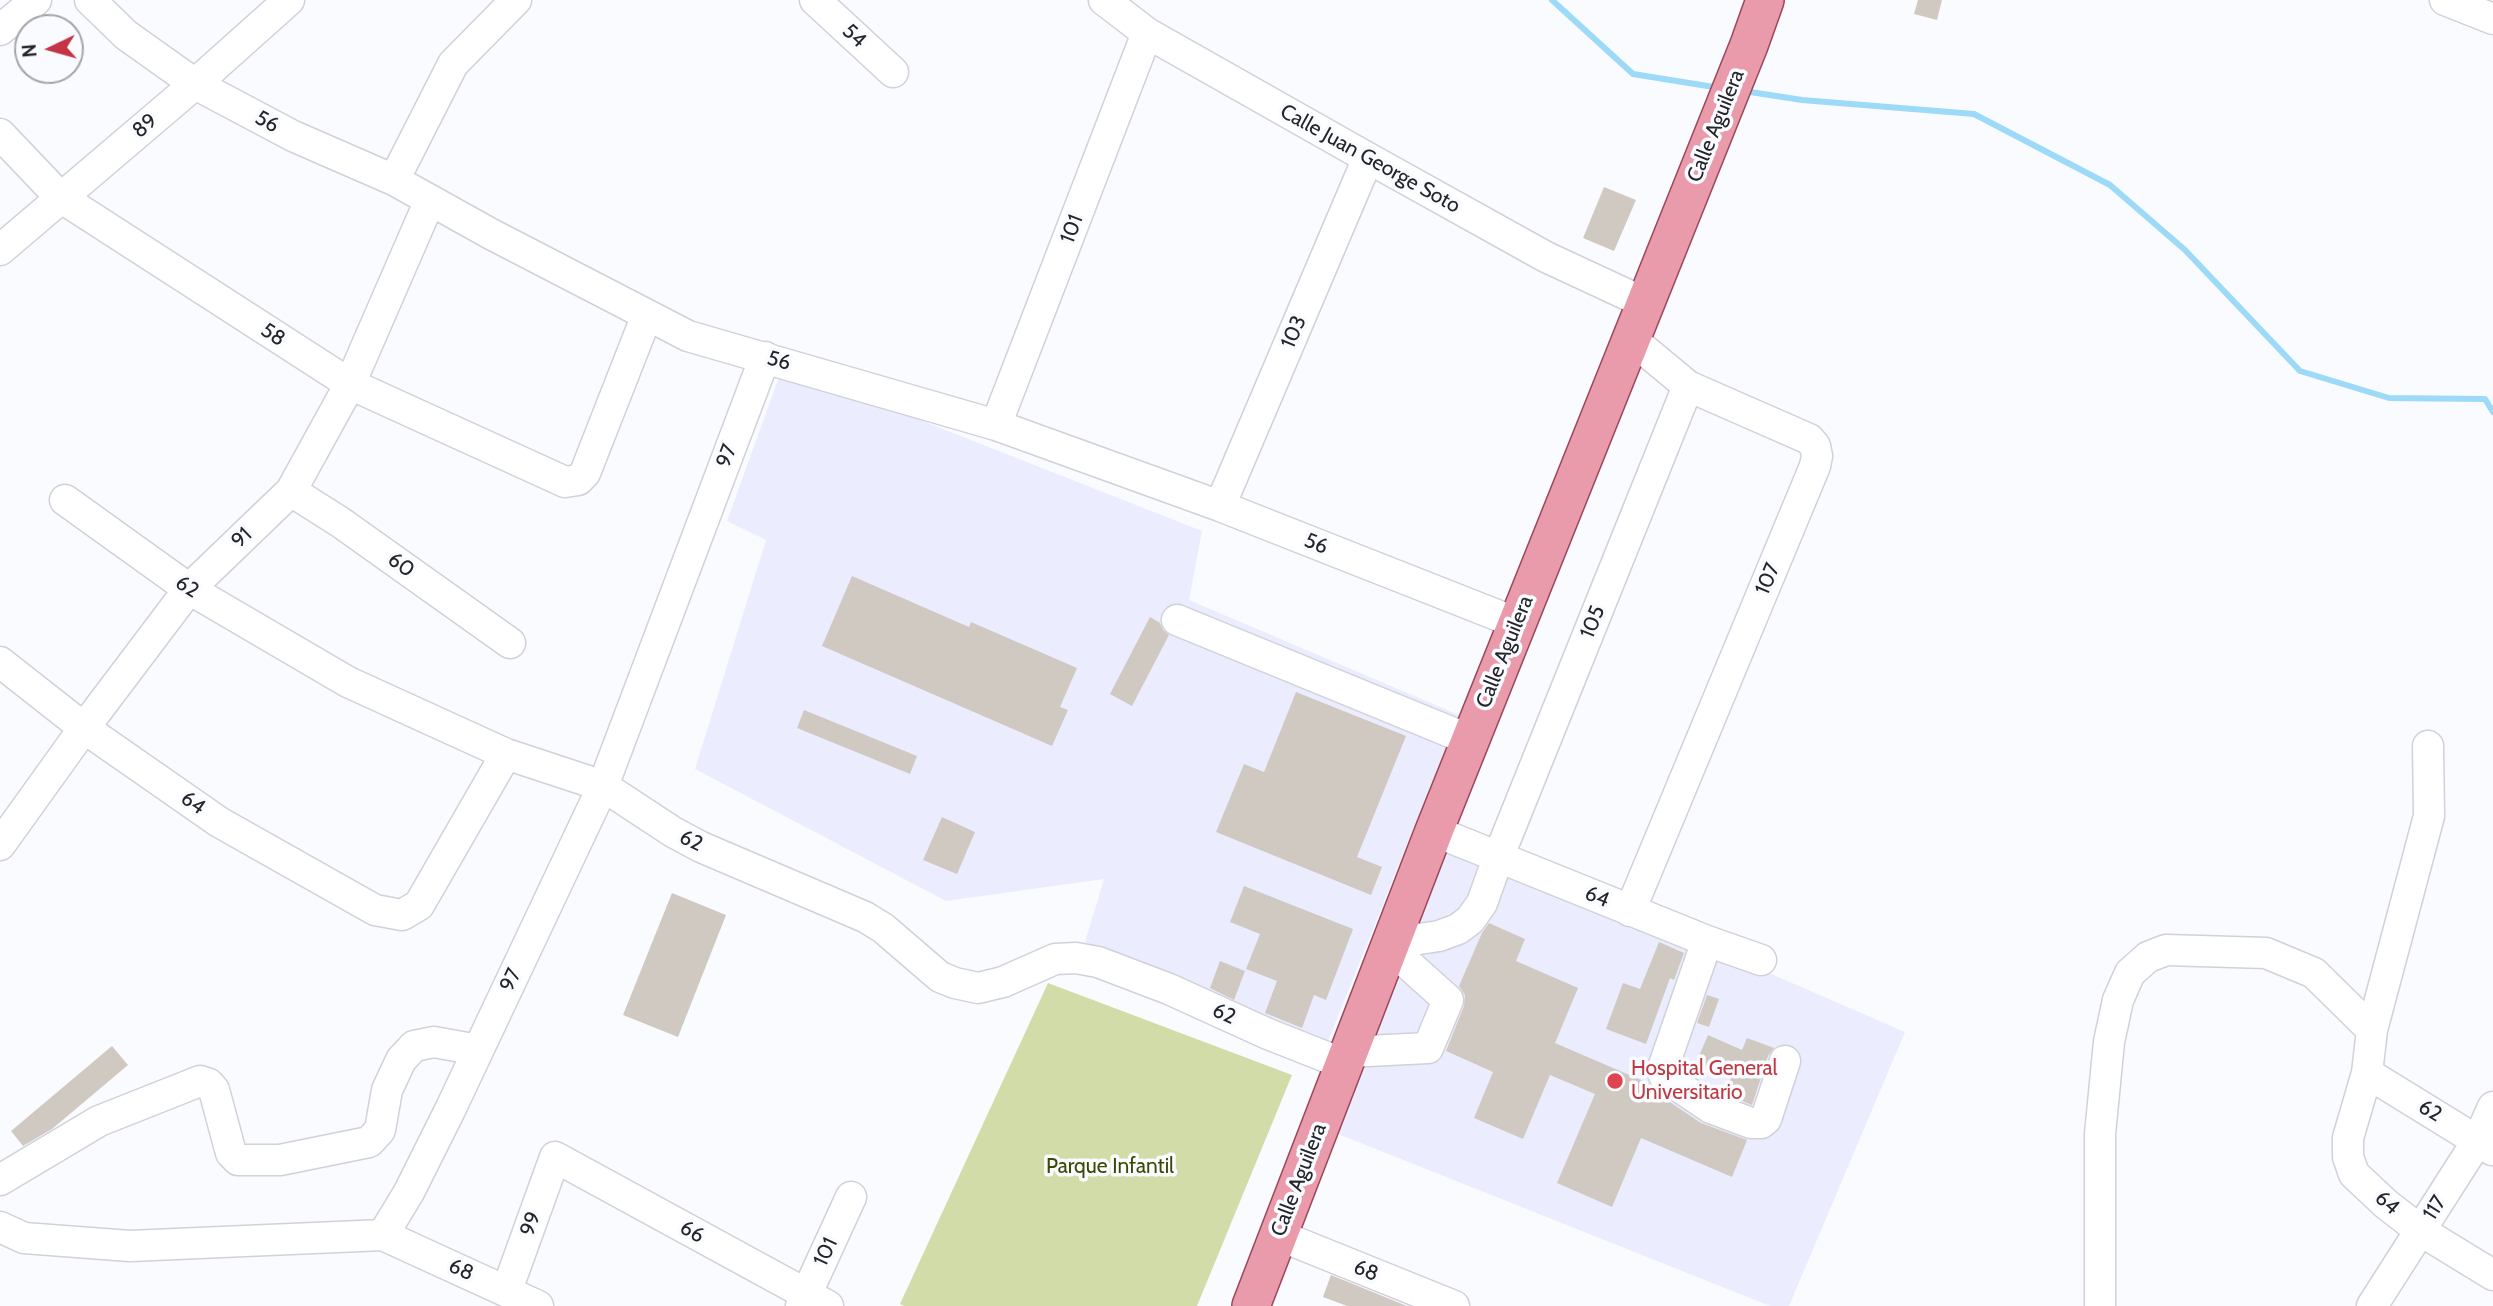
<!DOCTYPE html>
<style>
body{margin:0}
#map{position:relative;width:2493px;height:1306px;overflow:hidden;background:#fafbff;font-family:Cabin,sans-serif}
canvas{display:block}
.north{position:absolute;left:14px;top:14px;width:70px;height:70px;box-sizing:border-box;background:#fafbff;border:2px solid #a4a5a9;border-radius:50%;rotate:265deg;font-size:19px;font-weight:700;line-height:28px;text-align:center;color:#242528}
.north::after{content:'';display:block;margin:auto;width:24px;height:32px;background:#c43444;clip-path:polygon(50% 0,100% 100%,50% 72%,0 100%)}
</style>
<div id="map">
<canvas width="2493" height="1306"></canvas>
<div class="north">N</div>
</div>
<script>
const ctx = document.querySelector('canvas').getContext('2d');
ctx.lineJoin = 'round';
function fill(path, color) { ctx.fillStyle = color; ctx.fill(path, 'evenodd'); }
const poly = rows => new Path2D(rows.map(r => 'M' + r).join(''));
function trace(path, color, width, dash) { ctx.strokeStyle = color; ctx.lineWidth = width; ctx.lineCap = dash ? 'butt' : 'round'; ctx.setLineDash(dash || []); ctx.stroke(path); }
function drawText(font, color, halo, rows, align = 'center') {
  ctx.font = font + ' Cabin,sans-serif'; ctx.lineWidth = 7; ctx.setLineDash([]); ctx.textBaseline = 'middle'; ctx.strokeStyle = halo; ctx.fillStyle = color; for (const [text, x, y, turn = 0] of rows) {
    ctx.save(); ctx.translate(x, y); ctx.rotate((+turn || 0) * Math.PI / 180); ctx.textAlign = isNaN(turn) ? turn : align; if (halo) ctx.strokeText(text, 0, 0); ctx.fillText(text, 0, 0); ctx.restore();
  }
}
const built = poly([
 [783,366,1202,531,1189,600,1459,715,1324,1051,1085,942,1104,879,946,901,695,769,766,540,727,521],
 [1442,831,1905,1032,1789,1306,1770,1306,1328,1130]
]);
const green = poly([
 [1048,983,1292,1075,1197,1306,904,1306,900,1304]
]);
const stream = poly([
 [1552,0,1633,74,1720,88],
 [1744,91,1802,100,1974,114,2110,185,2185,250,2300,371,2389,398,2485,399,2493,412]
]);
const building = poly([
 [1918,0,1942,0,1937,20,1914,14],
 [1604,187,1636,200,1614,251,1583,238],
 [852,576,969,627,971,622,1077,668,1060,707,1068,710,1052,746,822,646],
 [1150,617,1160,623,1163,630,1169,635,1132,706,1110,694],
 [1296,692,1406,736,1357,857,1382,867,1371,895,1216,832,1244,764,1264,772],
 [804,710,917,756,910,774,797,728],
 [942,817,975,832,957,874,923,860],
 [1244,886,1353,929,1326,1000,1314,995,1302,1028,1265,1013,1277,981,1246,969,1260,934,1230,922],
 [672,893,726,915,678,1037,623,1015],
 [1489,923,1525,939,1516,961,1578,988,1555,1043,1648,1083,1655,1092,1701,1123,1747,1140,1732,1177,1641,1138,1612,1207,1557,1183,1595,1094,1550,1075,1523,1139,1474,1118,1493,1072,1446,1051,1464,1006,1465,995,1459,986,1482,933],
 [1659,942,1684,953,1674,980,1670,978,1646,1044,1606,1029,1623,983,1640,989],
 [1220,961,1245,971,1234,1000,1210,988],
 [1707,995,1719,999,1709,1027,1697,1023],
 [1708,1035,1742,1050,1747,1038,1774,1048,1768,1056,1752,1105,1725,1094,1731,1078,1696,1063],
 [112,1046,128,1065,52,1129,23,1146,11,1131],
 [1331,1275,1407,1306,1347,1306,1323,1297]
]);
const minor = poly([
 [90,0,126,35,195,84,293,136,394,180,491,234,688,336,996,425,1220,506,1517,623],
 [815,0,893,72],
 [1104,0,1147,33,1368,158,1546,257,1645,303],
 [2445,0,2493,19],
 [0,30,36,0],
 [0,134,60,197,350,384,565,482,578,480,585,473,647,315],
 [394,180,453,64,516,0],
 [0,250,195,84,289,0],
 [996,425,1147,33],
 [291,491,340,522,510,643],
 [65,500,189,589,348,682,506,754,603,786,673,832,701,847,865,917,883,928,940,977,955,983,978,988,1003,982,1055,959,1076,958,1098,962,1169,989,1268,1034,1344,1064],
 [1220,506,1368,158],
 [1177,620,1470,740],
 [0,662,84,728,219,822,375,910,402,915,419,905,506,754],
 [2428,746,2429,816,2372,1030,2367,1073,2348,1138,2348,1157,2354,1174,2386,1204,2421,1231,2493,1275],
 [1434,831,1707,941,1761,960],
 [0,845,84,728,189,589,291,491,350,384,430,200],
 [1630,911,1815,466,1817,456,1815,446,1809,439,1688,386,1630,338],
 [1394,934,1419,939,1439,936,1458,929,1470,920,1482,903,1498,858,1688,386],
 [1707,941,1662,1071,1665,1077,1711,1108,1751,1123,1761,1123,1766,1119,1785,1061],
 [1348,1052,1428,1048,1448,1000,1389,947],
 [2367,1073,2492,1150],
 [0,1180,99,1121,200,1081,209,1084,214,1090,231,1153,238,1160,280,1160,369,1142,380,1130,387,1090,401,1060,414,1046,434,1042,478,1050],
 [0,1227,24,1238,130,1246,383,1235,538,1306],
 [383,1235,409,1192,450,1110,603,786,765,357],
 [1278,1235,1454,1306],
 [507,1290,555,1157,828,1306],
 [801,1306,851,1197],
 [2100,1306,2100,1134,2109,1042,2118,1000,2130,973,2148,957,2166,950,2266,953,2314,973,2372,1030],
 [2372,1306,2478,1140,2493,1107]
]);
const major = poly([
 [1251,1306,1434,831,1749,45,1765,0]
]);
const markers = [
 [1615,1081,9,"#e0444e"]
];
const streetNames = [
 ["54",854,36,43],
 ["56",267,122,28],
 ["89",145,126,-40],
 ["Calle Aguilera",1716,126,-68],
 ["Calle Juan George Soto",1370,159,29],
 ["101",1072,229,-69],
 ["103",1294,332,-67],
 ["58",273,335,33],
 ["56",779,361,16],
 ["97",727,456,-69],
 ["91",242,538,-44],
 ["56",1316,544,21],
 ["60",401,565,36],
 ["107",1768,579,-67],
 ["62",187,587,33],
 ["105",1593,622,-68],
 ["Calle Aguilera",1505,652,-68],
 ["64",193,803,35],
 ["62",691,841,26],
 ["64",1597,897,22],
 ["97",511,980,-65],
 ["62",1224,1014,25],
 ["62",2430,1111,31],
 ["Calle Aguilera",1299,1180,-69],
 ["64",2387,1203,41],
 ["117",2435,1208,-58],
 ["99",531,1224,-70],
 ["66",692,1232,29],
 ["101",826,1252,-65],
 ["68",461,1270,24],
 ["68",1366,1271,22]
];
const healthNames = [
 ["Hospital General",1631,1069],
 ["Universitario",1631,1093]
];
const parkNames = [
 ["Parque Infantil",1110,1167]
];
fill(built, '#ebedfe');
fill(green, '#d1dca9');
trace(stream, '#9cdaf8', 6);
fill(building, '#d0c9c2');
trace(minor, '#d0d1da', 33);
trace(major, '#9b4659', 40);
trace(minor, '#fff', 30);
trace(major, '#e99bac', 37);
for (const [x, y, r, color] of markers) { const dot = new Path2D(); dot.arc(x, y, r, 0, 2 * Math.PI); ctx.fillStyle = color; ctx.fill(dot); trace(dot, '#fafbff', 2.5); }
drawText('21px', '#242528', '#fafbff', streetNames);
drawText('21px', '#be3a42', '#fafbff', healthNames, 'left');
drawText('21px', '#3e4704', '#fafbff', parkNames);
</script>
